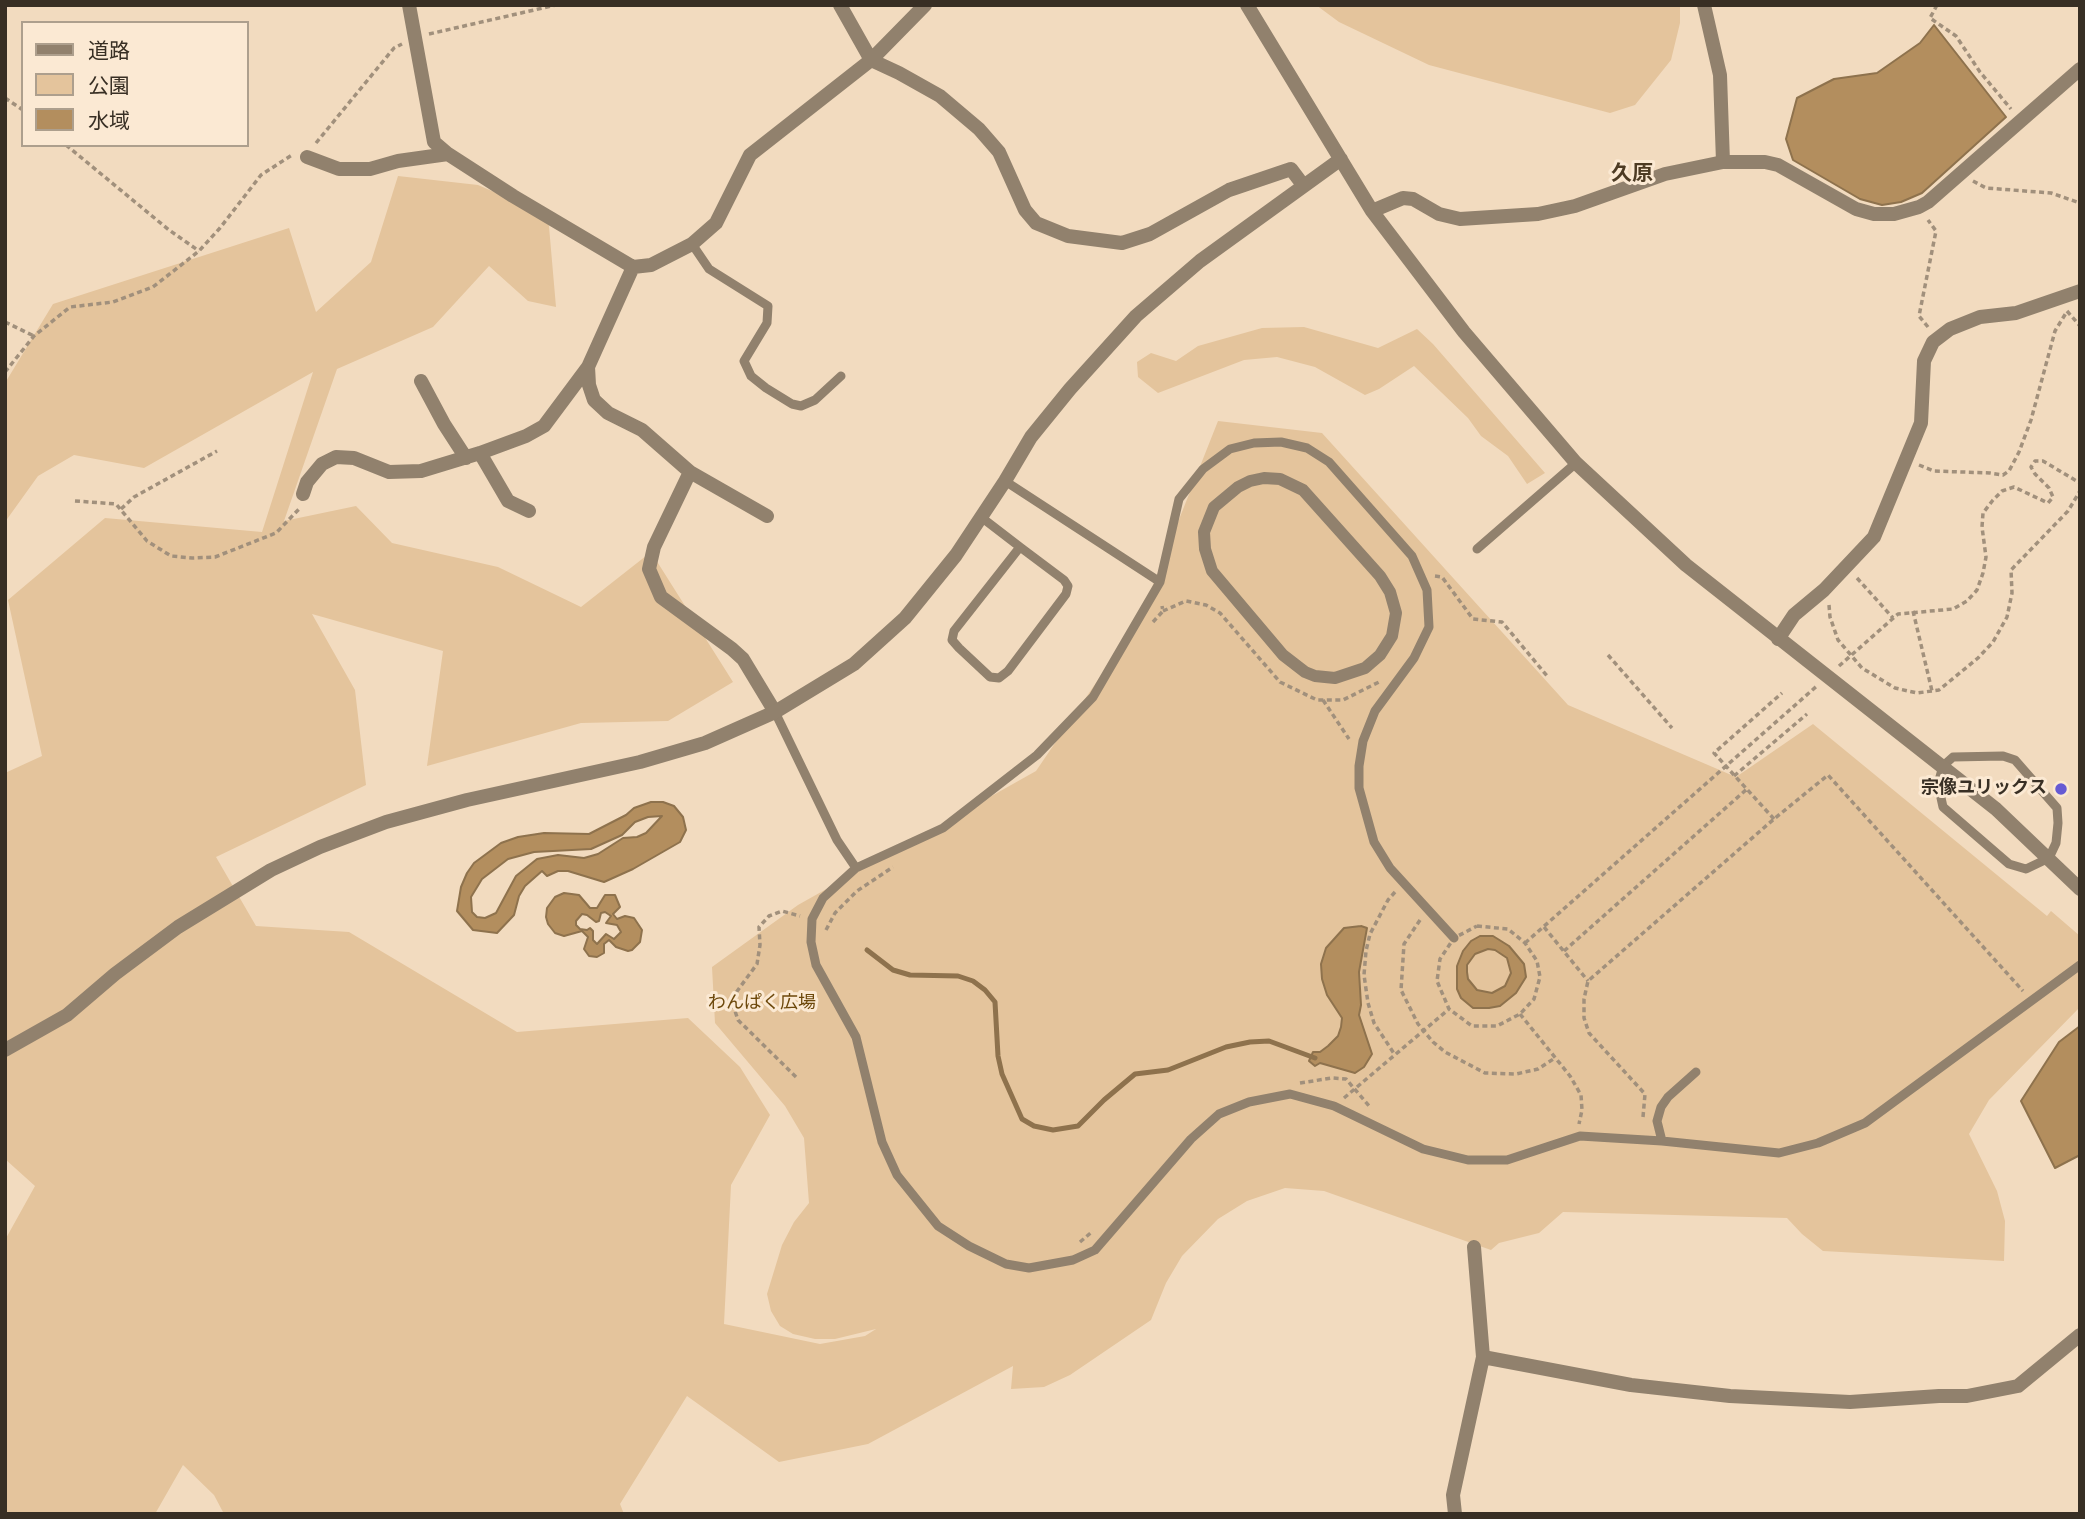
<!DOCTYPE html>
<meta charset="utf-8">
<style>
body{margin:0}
#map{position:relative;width:2085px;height:1519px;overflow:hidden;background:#f2dbbf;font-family:Overpass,"Noto Sans JP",sans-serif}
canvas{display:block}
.frame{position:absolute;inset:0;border:7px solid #382f24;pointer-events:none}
.legend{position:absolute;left:21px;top:21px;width:228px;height:126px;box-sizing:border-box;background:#fbe9d3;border:2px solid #ad9f8d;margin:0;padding:9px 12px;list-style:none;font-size:21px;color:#382f24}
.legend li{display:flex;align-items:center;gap:14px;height:35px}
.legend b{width:35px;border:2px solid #ad9f8d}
</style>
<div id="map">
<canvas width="2085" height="1519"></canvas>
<div class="frame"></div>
<ul class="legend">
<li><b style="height:9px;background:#91816d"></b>道路</li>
<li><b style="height:19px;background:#e4c49c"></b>公園</li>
<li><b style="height:19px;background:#b38e5e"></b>水域</li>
</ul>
</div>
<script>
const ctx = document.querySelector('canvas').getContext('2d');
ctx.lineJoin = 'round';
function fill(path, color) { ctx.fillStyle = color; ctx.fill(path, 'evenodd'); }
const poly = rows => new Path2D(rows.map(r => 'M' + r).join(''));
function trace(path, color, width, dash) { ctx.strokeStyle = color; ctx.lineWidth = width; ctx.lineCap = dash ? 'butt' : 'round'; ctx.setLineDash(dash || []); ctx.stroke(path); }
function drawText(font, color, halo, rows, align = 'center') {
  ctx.font = font + ' Overpass,"Noto Sans JP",sans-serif'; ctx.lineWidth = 6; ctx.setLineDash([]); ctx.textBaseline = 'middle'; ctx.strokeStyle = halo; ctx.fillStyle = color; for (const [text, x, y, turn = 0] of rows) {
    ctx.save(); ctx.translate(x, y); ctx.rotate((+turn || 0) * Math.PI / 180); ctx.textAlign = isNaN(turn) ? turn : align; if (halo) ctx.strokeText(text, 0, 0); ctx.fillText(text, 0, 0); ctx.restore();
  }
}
const green = poly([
 [1316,5,1680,5,1680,23,1671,60,1635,105,1610,113,1429,65,1339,22],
 [398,176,478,185,548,215,556,307,528,301,489,266,433,327,337,369,284,521,356,506,392,543,498,567,581,607,651,552,733,682,668,721,581,723,427,766,443,651,312,614,355,690,366,785,216,857,256,926,349,932,517,1032,688,1018,740,1067,770,1115,731,1185,724,1324,820,1344,865,1336,876,1329,835,1339,815,1339,793,1334,780,1326,771,1311,767,1294,782,1245,794,1222,809,1203,804,1138,785,1106,715,1023,712,967,798,905,1036,771,1140,618,1218,421,1322,433,1568,705,1736,777,1813,724,2047,916,2051,911,2080,936,2080,1007,1989,1100,1969,1134,1997,1191,2005,1221,2004,1261,1823,1251,1802,1234,1787,1218,1563,1212,1539,1233,1499,1243,1491,1250,1324,1191,1285,1188,1247,1201,1218,1219,1182,1256,1166,1283,1151,1320,1070,1375,1044,1387,1011,1389,1013,1366,868,1444,779,1462,687,1396,620,1504,624,1514,224,1514,214,1495,183,1465,155,1514,5,1514,5,1240,35,1186,5,1159,5,773,42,756,8,600,105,518,262,532,313,372,144,468,74,455,38,476,5,522,5,383,53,304,289,228,316,312,371,262],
 [1304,327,1378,348,1417,329,1433,344,1545,473,1527,484,1508,456,1481,436,1468,418,1414,366,1379,389,1365,395,1315,367,1277,357,1244,360,1158,393,1138,377,1137,362,1151,353,1176,361,1198,346,1262,328]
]);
const water = poly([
 [1934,25,2006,117,1922,193,1901,202,1882,205,1860,199,1793,160,1786,139,1797,98,1834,79,1877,73,1920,43,1934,25],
 [651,802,663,802,674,806,683,817,686,830,680,842,633,869,604,882,568,871,558,871,547,876,542,871,525,886,519,896,514,915,497,933,473,930,457,911,461,887,467,873,474,863,501,843,518,837,544,833,589,834,626,815,634,808,651,802],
 [662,816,646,833,637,837,623,838,598,854,584,858,558,855,537,859,516,876,496,913,485,918,477,917,472,912,471,897,482,879,508,859,534,852,591,849,622,835,635,822,648,817,662,816],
 [564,893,579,895,590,908,597,908,605,895,615,895,620,907,613,914,617,919,625,916,634,918,642,930,640,942,632,950,628,951,616,947,609,940,604,944,604,953,597,957,589,956,584,949,588,937,582,931,564,936,555,933,548,924,546,917,547,908,555,897,564,893],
 [605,912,611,916,606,923,617,925,621,932,614,939,606,934,597,944,593,940,593,931,590,928,587,930,580,929,576,925,576,921,582,914,587,915,596,922,599,921,601,913,605,912],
 [1361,926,1367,928,1359,972,1361,1005,1359,1015,1372,1054,1364,1067,1355,1073,1320,1063,1315,1066,1309,1061,1313,1052,1320,1052,1328,1046,1338,1036,1341,1027,1342,1018,1327,995,1322,979,1321,964,1326,948,1344,928,1361,926],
 [1480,936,1493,936,1509,946,1524,964,1526,977,1516,993,1500,1006,1489,1008,1473,1008,1461,998,1457,989,1457,966,1463,951,1471,941,1480,936],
 [1488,949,1495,950,1507,958,1511,973,1505,986,1492,993,1477,990,1468,979,1467,972,1467,965,1475,954,1488,949],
 [2080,1026,2080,1155,2055,1168,2021,1101,2059,1042,2080,1026]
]);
const stream = poly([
 [867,950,893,970,910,975,958,976,973,981,985,990,995,1002,998,1056,1002,1074,1022,1119,1034,1126,1053,1130,1078,1126,1104,1100,1135,1074,1168,1070,1226,1047,1250,1042,1269,1041,1315,1058]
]);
const path = poly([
 [1937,5,1930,18,1956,36,1980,72,2011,109],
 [429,34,556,5],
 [5,98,23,110],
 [316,143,394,48,402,44],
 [66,145,169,230,199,251],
 [1973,181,1986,188,2051,193,2080,203],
 [2067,311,2080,326],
 [5,322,34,336],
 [1928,327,1919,316,1936,231,1928,220],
 [5,372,34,336,70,307,113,302,153,287,199,251,220,228,261,175,292,155],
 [1919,465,1934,471,1990,473,2003,475,2009,471,2019,452,2031,420,2055,331,2066,313],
 [75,501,116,504,147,541,171,556,192,558,215,557,276,533,299,509],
 [121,509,134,497,217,451],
 [1435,576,1442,577,1473,619,1502,622,1548,677],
 [1857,578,1893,618],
 [1829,605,1830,617,1838,640,1862,668,1895,688,1917,693,1939,690,1978,658,1993,642,2007,617,2012,593,2011,570,2068,511,2080,491],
 [1163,611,1186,601,1206,605,1220,613,1280,682,1317,700,1343,700,1379,682],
 [1913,611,1932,691],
 [1153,622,1163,611,1162,606],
 [1608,655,1672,728],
 [1839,666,1898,614,1953,609,1967,601,1977,590,1983,573,1986,557,1982,527,1983,513,1993,500,2002,491,2014,487,2048,503,2053,497,2049,488,2035,474,2031,467,2035,461,2043,461,2080,483],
 [1323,700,1349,739],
 [1734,776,1807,714],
 [1774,819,1714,753,1782,693],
 [1395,892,1388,900,1370,934,1366,951,1364,975,1368,1003,1374,1023,1395,1055],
 [1420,920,1404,944,1401,990,1418,1024,1433,1042,1445,1052,1485,1073,1516,1074,1538,1069,1555,1058],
 [1477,926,1508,929,1525,943,1537,961,1540,977,1534,999,1520,1014,1497,1026,1472,1026,1449,1009,1437,981,1440,959,1454,938,1477,926],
 [1544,927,1588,981],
 [826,930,835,913,857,891,893,867],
 [1525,943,1818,685],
 [1564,951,1747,789],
 [1520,1014,1570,1076,1581,1095,1582,1110,1579,1124],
 [796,1077,738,1020,734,1008,735,994,757,964,760,945,759,927,769,916,782,911,800,916],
 [1300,1083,1332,1078,1346,1079,1370,1107],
 [1344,1098,1449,1009],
 [1643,1117,1645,1094,1589,1033,1584,1018,1584,999,1588,981,1774,819,1828,775,2023,991],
 [1080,1242,1093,1231]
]);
const service = poly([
 [692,244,709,269,768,306,767,323,744,361,751,376,766,388,792,404,801,406,815,400,841,376],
 [1005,481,1160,582],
 [981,517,1020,547],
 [1020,547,1064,580,1068,586,1066,594,1008,671,999,678,990,677,959,648,952,640,954,631,1020,547],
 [1477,549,1576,463],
 [775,712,837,840,856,868],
 [2003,756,2015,760,2057,808,2058,823,2056,843,2049,858,2026,869,2009,864,1943,807,1938,784,1943,766,1953,757,2003,756],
 [1454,938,1390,868,1374,842,1359,788,1359,766,1363,741,1375,711,1414,658,1429,627,1427,590,1412,556,1329,462,1307,448,1281,442,1254,443,1230,449,1203,469,1179,499,1160,582,1093,697,1037,755,943,828,856,868,823,898,812,919,811,942,816,965,856,1037,882,1142,897,1175,938,1226,969,1246,1006,1264,1029,1268,1073,1260,1095,1250,1191,1139,1219,1114,1249,1102,1290,1094,1334,1106,1423,1149,1468,1160,1507,1160,1580,1136,1662,1141,1779,1153,1818,1143,1865,1123,2080,965],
 [1662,1141,1657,1121,1661,1107,1668,1097,1696,1072]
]);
const pedestrian = poly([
 [1264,478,1280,479,1303,490,1380,576,1390,592,1396,613,1392,636,1380,655,1365,668,1335,678,1315,676,1305,672,1283,655,1212,571,1205,549,1204,532,1214,507,1238,487,1250,481,1264,478]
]);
const minor = poly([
 [409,5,434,142,448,154,513,196,633,267,651,265,692,244,716,223,750,155,871,60,925,5],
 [840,5,871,60,899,73,940,96,979,129,999,152,1025,210,1036,223,1068,236,1122,243,1150,234,1229,190,1291,169,1303,185],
 [1704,5,1720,75,1723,162],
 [307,157,339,169,370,169,398,161,448,154],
 [588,367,589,385,594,400,608,413,642,430,690,472,654,547,649,569,661,597,732,649,743,659,775,712],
 [421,381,444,424,466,458],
 [480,453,508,501,529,511],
 [690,472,767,516],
 [303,494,307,482,322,464,336,457,354,458,389,472,421,471,480,453,526,436,544,426,588,367,633,267],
 [1778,639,1794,615,1824,590,1874,537,1921,423,1924,361,1933,342,1950,329,1980,317,2016,313,2080,291],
 [1483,1357,1631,1385,1730,1396,1850,1402,1939,1396,1967,1396,2018,1386,2080,1335],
 [1455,1514,1453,1495,1483,1357,1474,1247]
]);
const tertiary = poly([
 [1247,5,1372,211,1464,332,1576,463,1686,565,1996,809,2080,889],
 [1372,211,1403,198,1413,199,1439,214,1460,219,1538,214,1575,206,1665,174,1723,162,1765,162,1778,165,1856,209,1874,214,1894,214,1919,207,1928,202,2080,69],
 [5,1050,67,1015,115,974,178,927,271,870,320,847,386,822,467,800,640,762,705,743,775,712,854,664,905,618,956,555,1005,481,1031,437,1070,389,1136,316,1200,261,1341,159]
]);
const markers = [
 [2061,789,7,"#665ad3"]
];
const poiNames = [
 ["宗像ユリックス",2047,789]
];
const parkNames = [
 ["わんぱく広場",762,1004]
];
const quarterNames = [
 ["久原",1632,176]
];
fill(green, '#e4c49c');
fill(water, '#b38e5e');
trace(water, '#8e724d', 2);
trace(stream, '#8e724d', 5);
trace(path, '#a1907c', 3.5, [5, 3.5]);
trace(service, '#91816d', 9);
trace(pedestrian, '#91816d', 12);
trace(minor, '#91816d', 14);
trace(tertiary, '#91816d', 14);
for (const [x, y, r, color] of markers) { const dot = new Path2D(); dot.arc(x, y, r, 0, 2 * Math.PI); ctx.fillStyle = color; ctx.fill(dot); trace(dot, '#fbe9d3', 2.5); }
drawText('bold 18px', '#382f24', '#fbe9d3', poiNames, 'right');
drawText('18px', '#6d480b', '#fbe9d3', parkNames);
drawText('bold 21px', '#4d3b23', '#fbe9d3', quarterNames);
</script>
